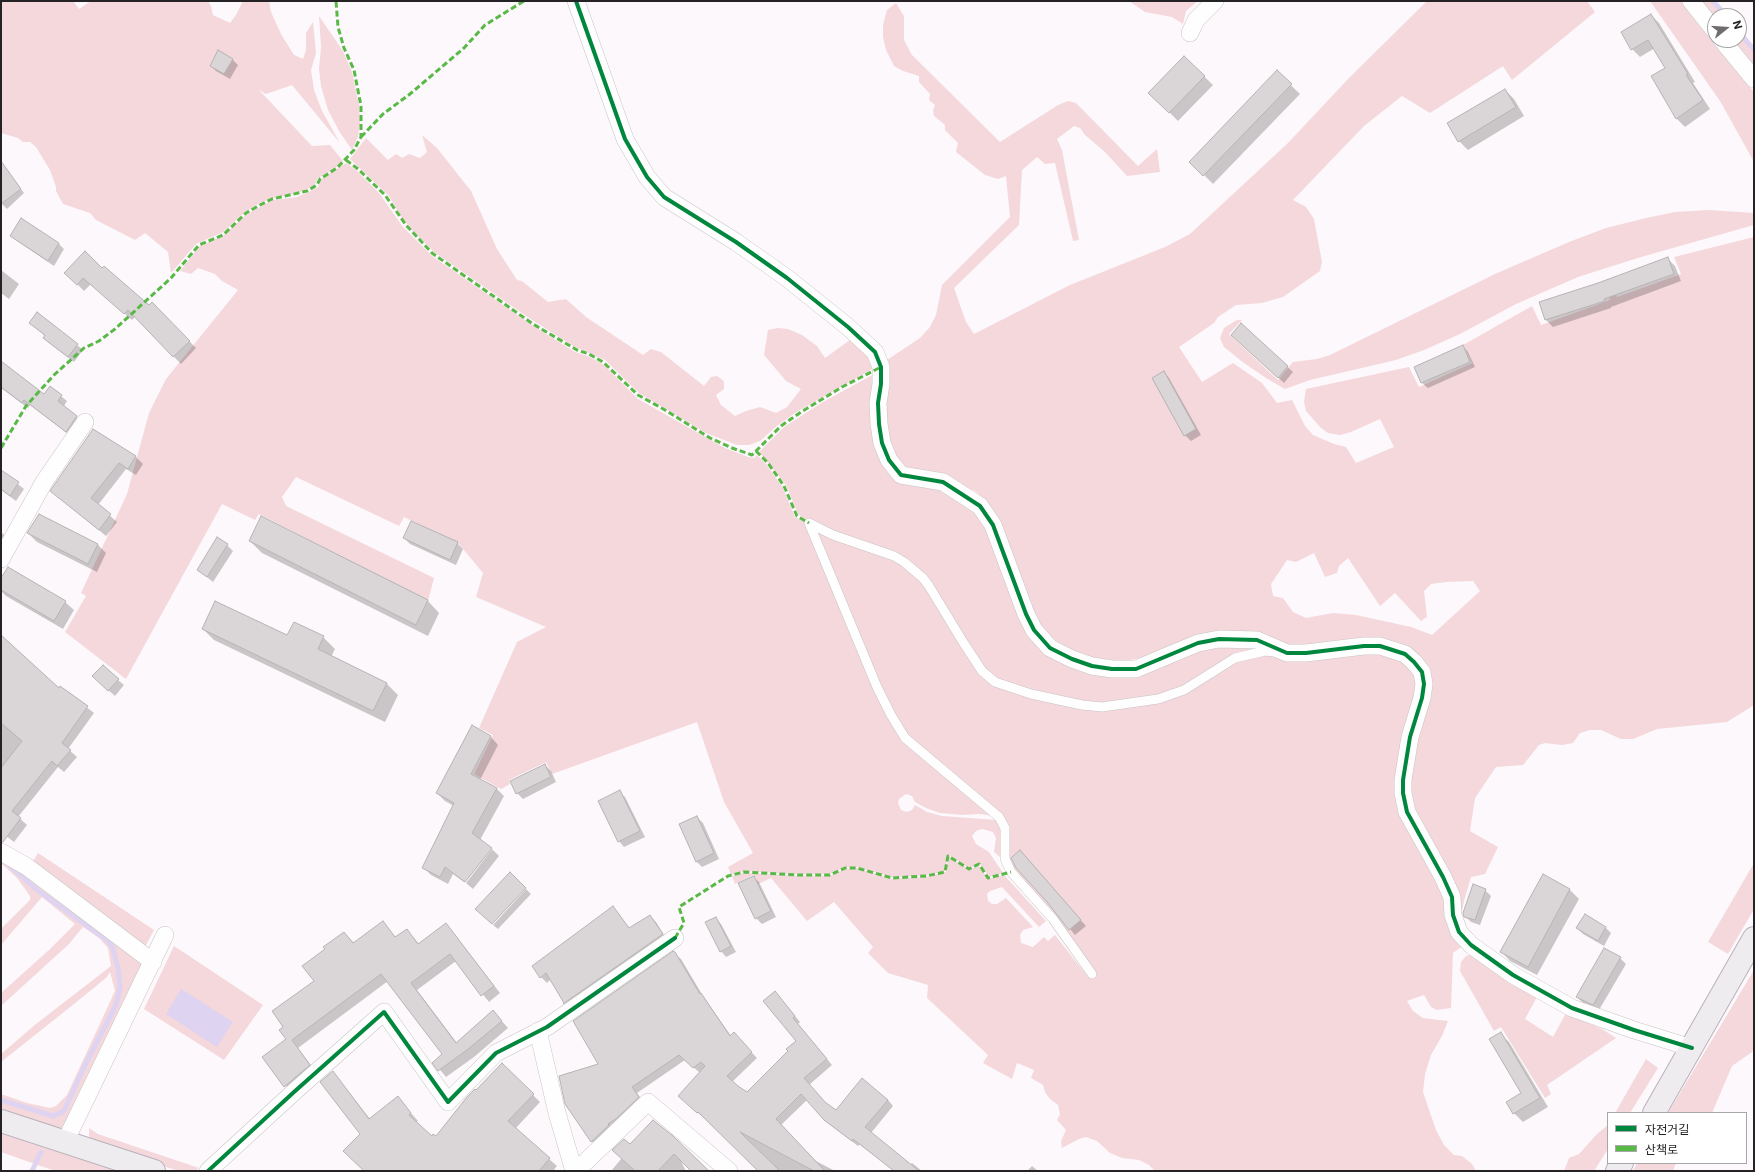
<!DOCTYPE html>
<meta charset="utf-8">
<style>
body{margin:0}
#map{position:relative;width:1755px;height:1172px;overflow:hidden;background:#fdf8fb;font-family:Inter,"Noto Sans KR",sans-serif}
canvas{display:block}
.frame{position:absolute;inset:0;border:2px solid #242224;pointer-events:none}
.legend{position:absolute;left:1607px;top:1112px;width:140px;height:52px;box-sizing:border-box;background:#fff;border:1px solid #a7a7a7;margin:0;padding:5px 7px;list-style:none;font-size:12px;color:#242224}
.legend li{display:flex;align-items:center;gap:8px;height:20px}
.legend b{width:20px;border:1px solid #a7a7a7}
.north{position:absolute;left:1707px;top:8px;width:40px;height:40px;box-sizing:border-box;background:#fff;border:1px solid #a7a7a7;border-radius:50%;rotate:73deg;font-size:11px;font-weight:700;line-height:16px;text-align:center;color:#242224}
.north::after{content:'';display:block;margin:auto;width:14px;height:18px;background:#706d6f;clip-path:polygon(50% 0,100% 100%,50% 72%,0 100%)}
</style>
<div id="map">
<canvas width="1755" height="1172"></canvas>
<div class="frame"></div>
<ul class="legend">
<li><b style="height:5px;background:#00873e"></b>자전거길</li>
<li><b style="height:5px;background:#58b947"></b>산책로</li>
</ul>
<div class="north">N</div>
</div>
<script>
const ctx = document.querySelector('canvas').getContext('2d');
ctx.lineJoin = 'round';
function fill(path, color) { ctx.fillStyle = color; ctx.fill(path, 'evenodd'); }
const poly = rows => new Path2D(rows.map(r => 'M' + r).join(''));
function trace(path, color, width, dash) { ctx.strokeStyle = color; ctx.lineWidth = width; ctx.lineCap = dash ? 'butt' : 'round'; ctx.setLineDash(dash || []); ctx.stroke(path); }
const green = poly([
 [1,1,73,1,79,9,91,1,208,1,211,6,213,15,230,23,236,15,243,1,269,1,271,12,281,34,294,55,303,59,306,50,306,33,313,22,316,53,311,70,314,90,322,111,340,143,292,85,266,94,259,90,312,146,330,145,343,161,333,170,318,178,314,186,298,193,272,198,260,203,244,213,223,232,196,244,171,273,168,252,145,233,135,240,96,220,90,213,63,204,56,191,56,187,50,170,36,147,30,142,23,142,18,138,1,133],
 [1129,1,1198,1,1186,11,1183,24,1172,17,1145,12],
 [1427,1,1587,1,1595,12,1512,80,1503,66,1430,113,1402,96,1364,126,1293,200,1306,207,1314,219,1322,262,1320,271,1283,297,1262,303,1236,305,1218,317,1214,323,1179,347,1202,382,1233,363,1262,383,1277,403,1292,400,1305,426,1313,435,1334,444,1346,447,1356,463,1394,447,1380,419,1351,432,1340,435,1328,433,1321,428,1306,411,1304,402,1306,389,1409,367,1419,387,1472,363,1463,345,1532,306,1541,325,1610,300,1603,281,1609,279,1617,297,1681,274,1674,257,1754,237,1754,705,1727,722,1657,729,1633,739,1621,739,1601,730,1590,730,1580,733,1573,743,1562,745,1545,743,1539,745,1523,765,1496,767,1475,798,1470,831,1498,847,1485,874,1471,877,1464,901,1460,921,1410,803,1410,765,1429,703,1415,653,1303,651,1256,636,1125,661,1095,659,1083,655,1044,635,983,498,975,491,950,483,900,470,885,437,884,362,920,338,930,327,936,315,942,285,1010,217,1006,176,998,179,985,175,956,152,958,143,945,130,945,125,934,116,933,110,935,105,929,100,930,94,919,82,919,76,903,71,894,66,886,50,883,37,883,25,887,10,896,3,904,16,904,40,912,55,1000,142,1058,105,1068,101,1076,103,1138,166,1157,149,1160,172,1127,176,1105,152,1085,135,1080,128,1074,126,1057,139,1062,150,1079,240,1073,241,1055,163,1045,164,1037,157,1022,170,1019,225,954,288,966,322,974,334,1070,285,1165,247,1190,234,1288,143,1349,78],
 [1314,553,1325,577,1337,573,1339,566,1348,558,1380,606,1395,593,1421,621,1427,617,1424,591,1431,584,1446,582,1473,581,1480,591,1432,635,1411,627,1356,615,1333,613,1306,618,1293,612,1283,598,1273,596,1271,584,1287,560,1296,562],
 [1650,1,1682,1,1694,19,1754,92,1754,162,1720,101],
 [1697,1,1711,1,1724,16,1715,16,1715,25],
 [319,16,343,51,352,72,359,105,360,124,358,137,352,150,339,131,328,110,321,86,319,69,321,47],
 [1739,35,1754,53,1754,74,1727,40,1739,40],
 [422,135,437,148,471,191,497,249,517,280,522,281,548,302,566,299,586,317,643,355,651,349,661,352,704,386,711,377,717,376,724,381,724,389,716,395,721,405,735,416,746,411,760,407,776,413,787,407,801,389,786,381,764,355,768,330,778,328,788,329,802,335,817,346,825,358,854,337,876,367,798,411,778,425,760,441,749,445,737,445,706,433,639,393,605,360,573,346,526,316,434,252,415,233,402,218,389,196,350,159,366,138,388,160,396,154,402,158,409,154,420,158,427,152],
 [346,163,356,170,379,193,403,227,432,256,532,325,575,352,588,356,604,365,638,399,725,448,748,457,754,458,757,455,766,464,783,488,795,517,805,522,903,740,995,816,979,814,962,815,940,813,926,808,915,802,912,796,906,794,899,799,898,803,901,810,907,812,912,810,915,805,927,812,942,816,997,820,1003,828,1002,859,994,852,996,838,993,832,982,829,976,831,972,836,976,844,989,852,1003,873,989,877,980,864,969,868,948,855,945,871,926,875,892,877,857,867,845,867,830,874,798,874,744,871,731,875,728,867,753,853,724,802,697,722,552,774,546,762,509,780,510,784,501,789,474,774,493,735,479,728,517,642,546,627,476,597,483,573,459,544,404,517,399,526,296,477,282,497,286,506,434,578,428,601,259,514,255,520,222,504,126,679,65,632,86,596,81,593,127,494,149,413,166,379,238,290,222,281,215,274,198,268,191,274,180,271,200,246,223,236,247,214,273,200,297,197,309,192,318,187,321,179],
 [1709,210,1754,213,1754,225,1641,257,1578,277,1516,304,1460,334,1424,350,1396,360,1310,380,1285,389,1266,378,1244,363,1224,347,1220,338,1224,328,1237,320,1242,320,1229,334,1278,380,1293,362,1317,359,1330,355,1495,274,1569,242,1606,228,1646,218,1675,212],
 [876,373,881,462,891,476,899,481,939,489,982,515,1030,632,1097,673,1198,646,1263,647,1248,652,1183,688,1158,697,1102,704,1082,703,1007,684,984,669,917,569,803,518,798,514,786,485,759,452,784,427,823,402],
 [815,529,892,558,921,580,980,673,1058,703,1159,702,1236,661,1265,654,1353,651,1391,654,1419,675,1405,745,1417,839,1464,945,1453,953,1451,1008,1437,1010,1431,1007,1424,995,1407,1001,1413,1011,1423,1018,1448,1021,1442,1036,1431,1055,1425,1074,1423,1092,1436,1130,1444,1145,1454,1155,1462,1156,1472,1164,1476,1171,1155,1171,1149,1165,1139,1160,1122,1158,1110,1153,1097,1141,1086,1137,1079,1139,1062,1148,1061,1141,1066,1130,1057,1120,1060,1114,1058,1105,1050,1099,1045,1092,1043,1085,1031,1078,1034,1070,1017,1063,1012,1079,983,1063,988,1055,927,998,928,985,888,973,868,953,873,947,834,902,807,921,771,878,758,884,754,875,735,884,732,876,744,873,798,876,830,876,845,869,857,868,892,879,926,877,946,872,949,857,969,869,979,866,988,879,1004,875,1046,921,1039,927,1002,887,990,891,987,894,988,901,992,904,997,904,1006,898,1033,927,1023,930,1020,935,1021,943,1033,947,1044,937,1048,941,1055,935,1088,977,1094,972,1013,870,1007,858,1008,827,907,736,893,714],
 [38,853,154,930,145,947,33,862],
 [1,855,143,962,63,1127,58,1130,1,1111,1,1101,54,1116,64,1111,117,1005,121,988,119,969,114,947,107,940,37,890,12,867,11,867,36,891,106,941,112,948,119,988,115,1004,64,1110,54,1115,1,1099,1,1094,27,1103,50,1108,56,1106,67,1095,115,991,110,972,106,978,74,1004,1,1062,1,1054,36,1024,111,966,108,948,99,938,83,927,69,944,1,1006,1,993,49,950,75,924,42,897,1,945,1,929,30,900,30,896,17,878,1,863],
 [1754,863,1754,909,1728,954,1708,942],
 [174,946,263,1005,224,1060,144,1009],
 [1474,954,1538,995,1525,1019,1553,1037,1566,1013,1602,1029,1616,1038,1547,1085,1551,1094,1545,1098,1501,1027,1494,1031,1460,971,1461,962,1466,956],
 [1754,970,1754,1048,1752,1052,1732,1066,1712,1113,1668,1113],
 [1646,1059,1658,1068,1630,1113,1615,1113],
 [1608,1125,1608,1149,1594,1171,1564,1171,1569,1158,1579,1154,1597,1134],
 [89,1128,98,1134,199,1168,195,1171,179,1171,99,1146,93,1143,89,1136],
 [1,1130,126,1171,56,1171,37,1165,42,1152,40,1151,35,1164,1,1152],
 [1637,1163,1676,1163,1673,1171,1633,1171]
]);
const water = poly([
 [181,989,233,1022,217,1047,166,1014]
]);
const shadow = poly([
 [1651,15,1659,23,1695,82,1693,83,1710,109,1685,127,1677,119,1652,77,1667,68,1655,48,1640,57,1632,49,1622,32],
 [1184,57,1213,85,1178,121,1150,93],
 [232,59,238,65,230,79,216,71,211,66],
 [1277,72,1300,94,1213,184,1190,161],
 [1505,90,1514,99,1524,116,1468,150,1459,141],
 [4,167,24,193,7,209,1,203,1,169],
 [11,236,59,244,64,249,54,266,17,241],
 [1668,259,1675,266,1681,281,1611,307,1611,308,1553,327,1546,320,1540,302,1599,284],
 [103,269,149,307,152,303,196,348,181,364,135,317,132,320,91,284,84,291,66,273],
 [1,270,19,284,9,299,1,293],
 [30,323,77,345,83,350,74,362,49,343,44,338,45,336],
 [1241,324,1293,372,1284,383,1238,340],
 [1463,346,1468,352,1475,367,1428,388,1422,383,1415,367],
 [1,363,44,395,50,387,67,401,64,406,82,422,72,437,30,405,28,408,1,388],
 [1164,372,1169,378,1201,435,1191,441,1185,435],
 [93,430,136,457,143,464,136,475,126,469,98,505,117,522,106,536,51,491],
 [1,440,5,445,1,450],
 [1,471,24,489,16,501,1,490],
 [38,515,98,545,106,553,97,572,37,542,28,533],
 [262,518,428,601,439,613,428,636,262,553,250,541],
 [1,532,10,540,1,548],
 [404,538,457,543,463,549,456,565,410,544],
 [227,545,233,551,213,582,198,570],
 [1,580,65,602,74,610,63,629,6,596,1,591],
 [203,629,288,637,323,637,335,649,331,657,386,683,398,695,385,722,214,640],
 [1,636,59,689,60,687,94,713,68,749,77,757,64,772,58,767,18,817,27,825,14,842,1,832],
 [118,680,124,685,115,696,99,682],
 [472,727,491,737,498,745,480,780,497,789,504,796,480,840,490,848,464,882,453,874,448,884,431,875,423,867,454,806,445,801,437,793],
 [545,765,551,771,556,782,523,799,517,793],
 [619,792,625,797,645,837,624,847,619,841],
 [697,817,703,823,719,859,702,867,696,861],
 [492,849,499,856,473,889,466,883],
 [1025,857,1086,926,1075,935,1048,902],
 [1544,876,1570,890,1579,899,1537,975,1510,961,1502,952],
 [753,877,759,882,776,917,762,924,756,918],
 [526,889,531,894,498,929,493,925],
 [1485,890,1491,896,1480,925,1471,922,1465,916],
 [613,907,630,929,650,916,656,922,667,940,569,1009,564,1004,565,1003,551,979,547,983,541,977],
 [1585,915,1606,928,1611,933,1604,946,1583,934,1577,928],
 [715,918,721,924,736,952,726,957,721,951],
 [383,922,396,938,407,930,419,944,446,924,500,993,489,1002,456,961,417,990,457,1043,500,1019,508,1028,474,1057,446,1077,434,1063,443,1055,388,981,298,1048,316,1072,292,1094,264,1057,287,1039,285,1027,315,981,326,949,344,933,354,943],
 [674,953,681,959,703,996,731,1036,734,1034,757,1058,732,1082,747,1093,797,1041,780,998,800,1022,798,1024,832,1065,809,1085,826,1104,836,1112,888,1100,893,1106,871,1133,910,1165,912,1163,922,1171,894,1171,860,1144,858,1146,829,1124,807,1100,781,1125,814,1160,835,1171,759,1171,704,1117,704,1118,685,1102,700,1073,685,1060,637,1093,644,1103,598,1147,592,1142,566,1104,599,1064],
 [1620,958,1626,964,1599,1010,1583,1003,1577,997],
 [1500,1034,1509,1042,1548,1107,1523,1122,1514,1113,1508,1103,1523,1094],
 [333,1072,370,1119,398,1098,418,1121,416,1122,432,1138,533,1095,540,1102,515,1129,557,1166,553,1171,365,1171,361,1134],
 [653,1121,707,1171,693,1171,680,1159,686,1171,611,1171,622,1158,630,1146],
 [1032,1166,1038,1171,1027,1171]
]);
const stream = poly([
 [1713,1,1726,16],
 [1739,32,1754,50],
 [1,1100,53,1116,64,1111,85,1065,116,1005,120,988,118,969,113,948,107,940,37,890,11,867],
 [32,1171,41,1152]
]);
const building = poly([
 [1651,14,1688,74,1686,75,1703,100,1676,119,1651,76,1665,68,1648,40,1631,50,1621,32,1651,14],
 [218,50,233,59,224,74,210,66,218,50],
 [1184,56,1205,76,1169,113,1148,93,1184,56],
 [1277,70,1292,84,1203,176,1189,162,1277,70],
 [1505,89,1516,107,1458,142,1447,123,1505,89],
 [1,161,21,189,1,204,1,161],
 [21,218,59,243,48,261,10,236,21,218],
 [85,251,102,268,104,266,149,305,152,302,190,341,173,357,128,310,124,314,83,278,77,285,64,273,85,251],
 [1668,257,1674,274,1604,299,1605,301,1545,320,1539,302,1598,283,1668,257],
 [37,312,78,344,68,357,43,338,45,335,29,323,37,312],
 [1241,323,1288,366,1278,378,1231,335,1241,323],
 [1463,345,1470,362,1421,383,1414,367,1463,345],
 [1,361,44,394,50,386,62,395,58,401,77,416,66,432,24,400,22,403,1,387,1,361],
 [1164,371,1196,429,1184,436,1152,378,1164,371],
 [93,429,136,456,128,469,119,463,91,498,111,514,99,530,50,491,93,429],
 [1,470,19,482,10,496,1,489,1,470],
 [39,514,98,544,88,564,27,533,39,514],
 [261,516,428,600,416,625,249,541,261,516],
 [411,521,458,542,450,560,403,538,411,521],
 [217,537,228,544,207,577,197,570,217,537],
 [8,567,66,601,54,621,1,590,1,578,8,567],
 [215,601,287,635,294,622,324,636,318,649,387,683,373,711,202,629,215,601],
 [1,635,59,688,60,686,88,706,62,743,71,750,57,766,52,761,12,811,21,818,3,842,1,842,1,768,22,741,1,723,1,635],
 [103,665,119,679,108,691,92,676,103,665],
 [472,725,491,736,471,774,497,788,472,833,492,848,465,882,445,867,440,877,422,868,454,803,436,793,472,725],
 [545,764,551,777,516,794,510,781,545,764],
 [620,790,640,831,618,842,598,801,620,790],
 [697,816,714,853,696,862,679,824,697,816],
 [1020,850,1081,920,1069,930,1047,902,1016,868,1011,858,1020,850],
 [510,872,526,888,492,924,475,909,510,872],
 [1543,874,1570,889,1528,967,1500,952,1543,874],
 [754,876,771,911,755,919,738,883,754,876],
 [1473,884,1486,889,1475,920,1464,917,1463,913,1473,884],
 [613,906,629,928,650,915,663,934,563,1004,564,1003,546,973,540,978,532,966,613,906],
 [1585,914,1606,927,1598,941,1576,928,1585,914],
 [716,917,731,946,720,952,705,922,716,917],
 [383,921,395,937,407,929,418,944,446,923,494,986,481,996,450,954,411,983,456,1043,493,1010,502,1021,467,1050,438,1071,432,1063,442,1054,381,974,292,1040,310,1065,284,1087,262,1057,286,1039,279,1030,283,1027,272,1011,314,981,302,966,325,949,323,947,344,932,353,943,383,921],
 [1604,948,1621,957,1593,1005,1576,997,1604,948],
 [673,951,675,952,700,994,701,993,730,1036,734,1032,752,1052,727,1076,738,1086,747,1092,788,1051,786,1049,796,1041,763,1001,775,991,795,1016,793,1018,827,1059,804,1078,825,1102,836,1110,862,1078,888,1100,865,1127,919,1171,894,1171,853,1139,852,1141,824,1120,801,1094,776,1119,825,1171,814,1171,740,1132,780,1171,758,1171,698,1112,697,1113,678,1096,705,1066,701,1062,693,1068,679,1055,632,1087,639,1097,617,1118,608,1124,609,1125,591,1142,565,1104,559,1076,598,1064,573,1021,673,951],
 [1501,1032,1540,1098,1513,1114,1506,1102,1521,1093,1489,1039,1501,1032],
 [502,1063,534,1094,508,1121,550,1158,539,1171,364,1171,343,1151,360,1134,320,1082,333,1071,369,1119,398,1096,411,1113,409,1115,432,1136,433,1134,436,1136,467,1097,475,1089,476,1090,502,1063],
 [653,1120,673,1136,709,1171,691,1171,674,1154,658,1171,635,1171,612,1150,624,1139,630,1144,653,1120]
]);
const lane = poly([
 [1092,974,1053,919,1011,872,1005,859,1005,828,999,817,905,738,891,715,877,687,809,523,833,535,894,556,904,562,923,578,929,586,963,642,982,671,995,682,1031,694,1082,705,1102,707,1158,699,1184,690,1235,658,1265,651,1275,652]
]);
const street = poly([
 [576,1,625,139,647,177,664,197,736,242,787,278,848,327,875,352,881,367,881,384,878,403,879,424,882,443,889,460,901,475,943,482,980,506,993,525,1026,614,1034,630,1050,648,1072,659,1092,666,1112,669,1136,669,1198,643,1219,639,1257,640,1287,653,1306,653,1364,646,1380,646,1405,654,1414,662,1422,672,1424,684,1422,698,1410,737,1403,780,1403,793,1407,812,1443,877,1452,897,1453,915,1459,932,1471,945,1513,975,1572,1008,1634,1030,1692,1048],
 [1691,1,1715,31],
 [1190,33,1196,20,1215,1],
 [1722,40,1754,79],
 [1,559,44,482,85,422],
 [1,852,26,866,153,962],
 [538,1031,557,1113,574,1171],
 [65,1142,165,935],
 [208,1171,294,1092,384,1012,448,1102,496,1053,547,1027,675,938],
 [576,1171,648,1102,729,1171]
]);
const primary = poly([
 [1654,1113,1754,938],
 [1,1121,154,1171],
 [1617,1171,1622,1163]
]);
const quiet = poly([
 [361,137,383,114,410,94,464,48,485,25,524,1],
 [346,160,358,169,385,195,406,225,432,253,533,324,577,350,589,354,603,362,638,395,665,410,710,438,732,448,752,455,781,426,801,412,842,387,881,367],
 [1,448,26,406,54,375,84,348,99,341,115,329,171,278,199,245,223,235,246,213,260,205,272,199,307,191,317,185,320,179,337,168,354,150,361,137,361,106,354,70,344,48,338,27,336,1],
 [756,451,768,463,784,486,797,516,809,523],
 [675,938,684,923,679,907,728,876,744,872,798,875,830,875,845,868,857,868,892,878,926,876,945,872,948,856,969,869,979,864,988,878,1011,872]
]);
const cycleway = poly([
 [576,1,625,139,647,177,664,197,736,242,787,278,848,327,875,352,881,367,881,384,878,403,879,424,882,443,889,460,901,475,943,482,980,506,993,525,1026,614,1034,630,1050,648,1072,659,1092,666,1112,669,1136,669,1198,643,1219,639,1257,640,1287,653,1306,653,1364,646,1380,646,1405,654,1414,662,1422,672,1424,684,1422,698,1410,737,1403,780,1403,793,1407,812,1443,877,1452,897,1453,915,1459,932,1471,945,1513,975,1572,1008,1634,1030,1692,1048],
 [208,1171,294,1092,384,1012,448,1102,496,1053,547,1027,675,938]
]);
fill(green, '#f4d8dc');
fill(water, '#ded3f0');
fill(shadow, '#0003');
trace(stream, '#ded3f0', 5);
fill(building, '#dad6d8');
trace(building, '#b6b3b5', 1);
trace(lane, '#c8c4c6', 10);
trace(street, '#c8c4c6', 18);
trace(primary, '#b9b1ba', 24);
trace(lane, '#fffefe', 9);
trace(street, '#fffefe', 17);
trace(primary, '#efecf0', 22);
trace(quiet, '#58b947', 3, [6, 3]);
trace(cycleway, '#00873e', 4);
</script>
